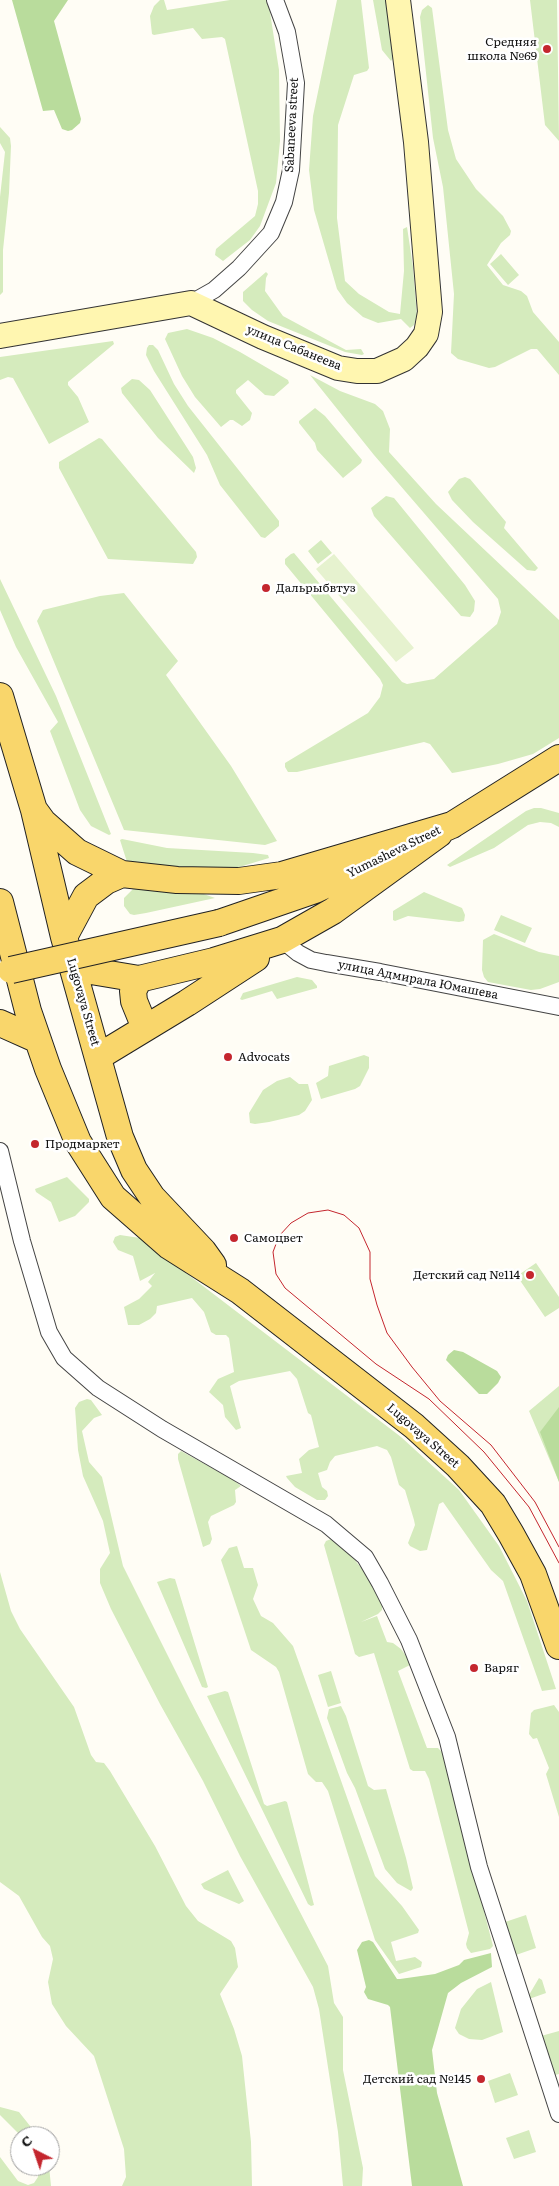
<!DOCTYPE html>
<meta charset="utf-8">
<style>
body{margin:0}
#map{position:relative;width:559px;height:2186px;overflow:hidden;background:#fffdf5;font-family:Literata,serif}
canvas{display:block}
.north{position:absolute;left:10px;top:2126px;width:50px;height:50px;box-sizing:border-box;background:#fff;border:1px solid #a0a0a0;border-radius:50%;rotate:319deg;font-size:14px;font-weight:700;line-height:20px;text-align:center;color:#111}
.north::after{content:'';display:block;margin:auto;width:18px;height:22px;background:#c4262e;clip-path:polygon(50% 0,100% 100%,50% 72%,0 100%)}
</style>
<div id="map">
<canvas width="559" height="2186"></canvas>
<div class="north">С</div>
</div>
<script>
const ctx = document.querySelector('canvas').getContext('2d');
ctx.lineJoin = 'round';
function fill(path, color) { ctx.fillStyle = color; ctx.fill(path, 'evenodd'); }
const poly = rows => new Path2D(rows.map(r => 'M' + r).join(''));
function trace(path, color, width, dash) { ctx.strokeStyle = color; ctx.lineWidth = width; ctx.lineCap = dash ? 'butt' : 'round'; ctx.setLineDash(dash || []); ctx.stroke(path); }
function drawText(font, color, halo, rows, align = 'center') {
  ctx.font = font + ' Literata,serif'; ctx.lineWidth = 5; ctx.setLineDash([]); ctx.textBaseline = 'middle'; ctx.strokeStyle = halo; ctx.fillStyle = color; for (const [text, x, y, turn = 0] of rows) {
    ctx.save(); ctx.translate(x, y); ctx.rotate((+turn || 0) * Math.PI / 180); ctx.textAlign = isNaN(turn) ? turn : align; if (halo) ctx.strokeText(text, 0, 0); ctx.fillText(text, 0, 0); ctx.restore();
  }
}
const green = poly([
 [160,0,164,0,167,10,230,0,267,0,269,6,279,70,280,141,276,183,260,226,250,240,223,261,215,255,216,249,255,216,258,204,258,191,225,39,222,37,202,39,193,28,154,35,152,34,150,16,154,6],
 [337,0,361,0,369,68,367,71,354,75,338,125,337,218,345,281,359,294,389,312,400,314,404,271,403,229,407,227,413,267,417,316,414,325,410,328,401,319,378,323,363,317,347,303,337,289,314,210,309,170,313,116],
 [373,0,389,0,395,56,391,61,382,50],
 [530,0,557,0,559,141,545,125],
 [428,5,432,8,448,130,456,159,476,189,503,216,511,231,510,235,501,243,487,265,503,285,521,291,527,296,533,312,559,342,559,375,537,349,531,349,495,367,489,368,458,359,451,353,454,294,443,187,433,138,420,17,422,10],
 [0,127,10,138,11,146,9,193,3,250,3,292,0,295,0,197,5,152,0,143],
 [501,254,519,275,508,285,490,264],
 [266,272,268,274,266,278,265,291,283,316,346,350,361,349,364,354,362,355,345,352,268,321,252,310,243,301,243,292],
 [187,329,213,338,240,352,288,380,289,383,274,396,265,395,248,380,236,390,236,393,252,413,250,420,242,426,233,420,230,420,221,427,195,397,182,376,165,339,168,333],
 [113,341,114,344,68,382,68,385,78,397,89,422,49,444,13,378,8,377,0,380,0,357],
 [149,345,153,345,158,350,174,384,188,406,279,521,279,526,265,538,261,537,220,485,207,455,154,371,146,355,147,348],
 [310,375,340,391,375,404,383,411,390,429,389,452,436,504,559,620,559,738,533,754,498,764,458,772,452,773,430,744,424,742,297,772,288,772,285,767,285,763,368,713,380,697,383,685,380,679,285,564,285,559,291,554,294,553,402,682,407,684,434,679,497,624,501,612,498,599,374,455],
 [132,379,139,380,150,390,193,457,196,468,194,473,158,438,122,393,121,388],
 [315,408,325,416,362,460,361,463,343,478,317,450,315,443,299,423,299,421],
 [99,438,102,439,196,552,197,557,193,564,108,559,59,468,59,462],
 [465,477,470,479,506,522,504,528,538,568,535,571,527,570,473,522,452,500,448,492,459,479],
 [386,496,394,498,465,585,475,601,474,611,470,617,461,616,374,516,371,508],
 [321,540,332,553,318,564,308,551],
 [0,579,56,696,111,834,109,835,91,826,80,810,50,731,58,722,16,647,0,610],
 [124,593,178,661,166,675,231,766,277,841,265,845,124,830,37,621,43,610,100,596],
 [534,808,541,808,559,813,559,827,551,823,540,822,528,825,494,848,450,867,447,865,526,811],
 [122,839,167,848,253,853,268,855,269,858,236,868,188,869,127,862,120,840],
 [143,888,198,892,215,898,146,913,134,915,130,914,124,906,124,898,133,889],
 [424,892,462,908,465,915,464,921,459,922,408,916,395,921,393,920,393,911],
 [501,915,532,928,525,943,494,930],
 [494,934,539,952,559,956,559,982,540,989,531,990,488,982,484,977,482,970,483,940],
 [297,977,312,980,317,986,317,988,277,999,272,991,242,1000,240,999,243,993],
 [364,1055,369,1057,369,1068,360,1086,355,1089,321,1099,316,1083,328,1076,329,1066],
 [290,1077,299,1084,308,1084,312,1100,305,1111,299,1115,269,1122,255,1124,250,1123,249,1113,263,1090,277,1081],
 [67,1177,89,1199,89,1202,75,1216,59,1222,51,1202,36,1192,35,1189],
 [120,1235,140,1238,401,1437,459,1490,499,1546,527,1601,556,1689,542,1691,503,1581,491,1570,443,1502,439,1504,427,1550,420,1551,410,1546,408,1543,415,1525,414,1520,405,1490,399,1485,391,1457,387,1450,377,1446,335,1456,330,1462,327,1470,318,1473,322,1487,327,1491,328,1496,325,1500,317,1500,295,1487,287,1478,286,1476,302,1473,299,1459,309,1450,319,1447,311,1415,308,1413,297,1379,290,1371,239,1381,230,1386,241,1428,236,1430,225,1417,223,1405,209,1392,218,1379,234,1372,229,1338,226,1335,216,1335,211,1332,204,1312,192,1298,157,1306,156,1313,150,1319,139,1325,128,1325,124,1307,139,1299,152,1286,148,1282,155,1273,140,1281,133,1256,118,1250,113,1242,115,1237],
 [536,1263,559,1297,559,1308,545,1317,517,1276],
 [559,1386,559,1482,529,1411],
 [87,1399,91,1400,102,1415,94,1418,82,1431,89,1462,102,1477,123,1566,190,1700,328,1966,334,2003,343,2017,343,2070,363,2168,362,2186,343,2186,338,2132,319,2009,313,1987,240,1856,203,1781,160,1704,111,1609,100,1583,100,1569,110,1553,103,1521,83,1476,78,1450,75,1408,79,1402],
 [181,1451,232,1479,241,1486,235,1490,236,1502,234,1505,211,1516,208,1522,212,1539,210,1544,203,1547,178,1459,178,1454],
 [331,1539,350,1554,366,1574,382,1605,382,1610,378,1614,361,1622,377,1616,387,1642,393,1643,401,1649,412,1664,398,1671,427,1748,438,1748,443,1753,493,1946,490,1949,471,1953,467,1948,466,1944,469,1933,429,1779,425,1771,413,1771,410,1769,374,1653,359,1657,355,1654,324,1545,326,1541],
 [237,1546,244,1568,253,1568,258,1585,253,1599,261,1616,273,1623,293,1646,375,1876,402,1906,419,1930,418,1933,391,1942,396,1961,415,1957,422,1962,421,1967,399,1974,375,1940,328,1791,322,1782,316,1782,308,1774,279,1672,276,1667,251,1650,221,1560,229,1548],
 [0,1572,11,1611,20,1629,74,1707,91,1755,96,1762,104,1763,110,1771,155,1846,186,1906,198,1921,231,1941,235,1948,238,1967,220,1994,234,2029,242,2056,251,2142,252,2186,122,2186,126,2177,124,2149,94,2056,66,2026,52,2004,48,1982,53,1959,50,1946,42,1937,19,1896,0,1882],
 [170,1578,175,1579,208,1687,206,1688,202,1687,157,1582],
 [331,1671,341,1703,328,1707,318,1675],
 [225,1691,228,1692,264,1804,267,1806,285,1801,287,1802,314,1905,311,1906,308,1904,207,1696],
 [554,1705,559,1712,559,1817,546,1774,549,1768,537,1738,533,1739,529,1734,531,1713,534,1710],
 [341,1706,346,1716,368,1786,374,1790,386,1789,406,1858,413,1888,411,1891,397,1883,385,1869,355,1788,347,1773,327,1718,329,1709],
 [228,1870,244,1901,239,1904,204,1889,201,1884],
 [526,1915,536,1948,516,1955,505,1922],
 [539,1978,542,1980,546,1993,529,1999,541,2036,559,2031,559,2074,555,2075,526,2000],
 [491,1982,503,2032,482,2040,469,2039,459,2034,455,2028,461,2009,477,1989],
 [510,2073,518,2095,495,2103,488,2081],
 [0,2107,19,2112,38,2136,21,2136,0,2115],
 [529,2130,536,2152,514,2159,506,2138],
 [0,2157,18,2181,28,2185,34,2183,38,2177,37,2166,49,2166,51,2186,0,2186]
]);
const forest = poly([
 [12,0,68,0,54,21,81,119,80,123,72,130,68,131,62,129,54,110,43,111],
 [454,1350,463,1352,497,1371,501,1377,498,1383,487,1394,479,1394,446,1360,448,1355],
 [559,1407,559,1482,540,1432],
 [369,1940,373,1942,397,1979,400,1979,435,1974,459,1965,464,1960,491,1953,492,1967,461,1983,448,1993,432,2050,437,2093,463,2186,412,2186,390,2007,388,2005,368,1999,364,1992,366,1987,357,1950,362,1942]
]);
const pitch = poly([
 [334,554,414,648,396,662,316,569]
]);
const street = poly([
 [191,303,214,290,239,268,271,233,284,202,291,170,296,83,287,32,275,0],
 [282,940,298,953,311,960,326,963,380,972,559,1007],
 [0,1151,22,1241,49,1332,64,1358,98,1388,162,1429,326,1524,365,1557,380,1583,409,1640,447,1737,479,1867,559,2114]
]);
const secondary = poly([
 [0,336,191,303,263,337,338,368,357,371,377,371,404,359,417,347,426,334,430,312,416,142,398,0]
]);
const primary = poly([
 [0,696,34,810,64,937,120,1137,134,1170,152,1197,203,1251,213,1265],
 [35,811,43,822,77,852,122,874,177,880,239,881,282,875,452,825],
 [436,832,452,825,559,758],
 [0,902,28,1011,48,1069,78,1142,113,1197,169,1246,240,1291,414,1426,458,1466,493,1504,511,1534,533,1574,559,1646],
 [219,923,315,890,378,860],
 [64,937,86,896,106,881,122,874],
 [73,968,139,979,214,961,282,940,333,911,439,834],
 [139,979,133,991,134,1001,145,1028],
 [0,1023,38,1040],
 [98,1057,187,1003,256,958]
]);
const tram = poly([
 [559,1547,535,1502,491,1445,440,1401,412,1367,387,1333,377,1305,370,1279,370,1252,359,1228,344,1215,328,1210,308,1213,291,1223,279,1236,273,1252,276,1274,285,1288,376,1364,429,1399,484,1452,529,1507,559,1563]
]);
const primaryBridge = poly([
 [11,970,219,923]
]);
const markers = [
 [547,49,5,"#c4262e"],
 [266,588,5,"#c4262e"],
 [228,1057,5,"#c4262e"],
 [35,1144,5,"#c4262e"],
 [234,1238,5,"#c4262e"],
 [530,1275,5,"#c4262e"],
 [474,1668,5,"#c4262e"],
 [481,2079,5,"#c4262e"]
];
const poiNames = [
 ["Средняя",537,42,"right"],
 ["школа №69",537,56,"right"],
 ["Дальрыбвтуз",276,588],
 ["Advocats",238,1057],
 ["Продмаркет",45,1144],
 ["Самоцвет",244,1238],
 ["Детский сад №114",520,1275,"right"],
 ["Варяг",484,1668],
 ["Детский сад №145",471,2079,"right"]
];
const streetNames = [
 ["Sabaneeva street",292,125,-87],
 ["улица Сабанеева",294,348,22],
 ["Yumasheva Street",394,852,-26],
 ["улица Адмирала Юмашева",418,980,11],
 ["Lugovaya Street",83,1002,74],
 ["Lugovaya Street",423,1436,41]
];
fill(green, '#d5ebbd');
fill(forest, '#b9dc9c');
fill(pitch, '#e6f2cf');
trace(street, '#444', 18);
trace(secondary, '#333', 26);
trace(primary, '#222', 28);
trace(street, '#fff', 16);
trace(secondary, '#fff6b0', 24);
trace(primary, '#f9d66b', 26);
trace(tram, '#c4262e', 1);
trace(primaryBridge, '#222', 28, []);
trace(primaryBridge, '#f9d66b', 26);
for (const [x, y, r, color] of markers) { const dot = new Path2D(); dot.arc(x, y, r, 0, 2 * Math.PI); ctx.fillStyle = color; ctx.fill(dot); trace(dot, '#fff', 2); }
drawText('12px', '#111', '#fff', poiNames, 'left');
drawText('12px', '#111', '#fff', streetNames);
</script>
